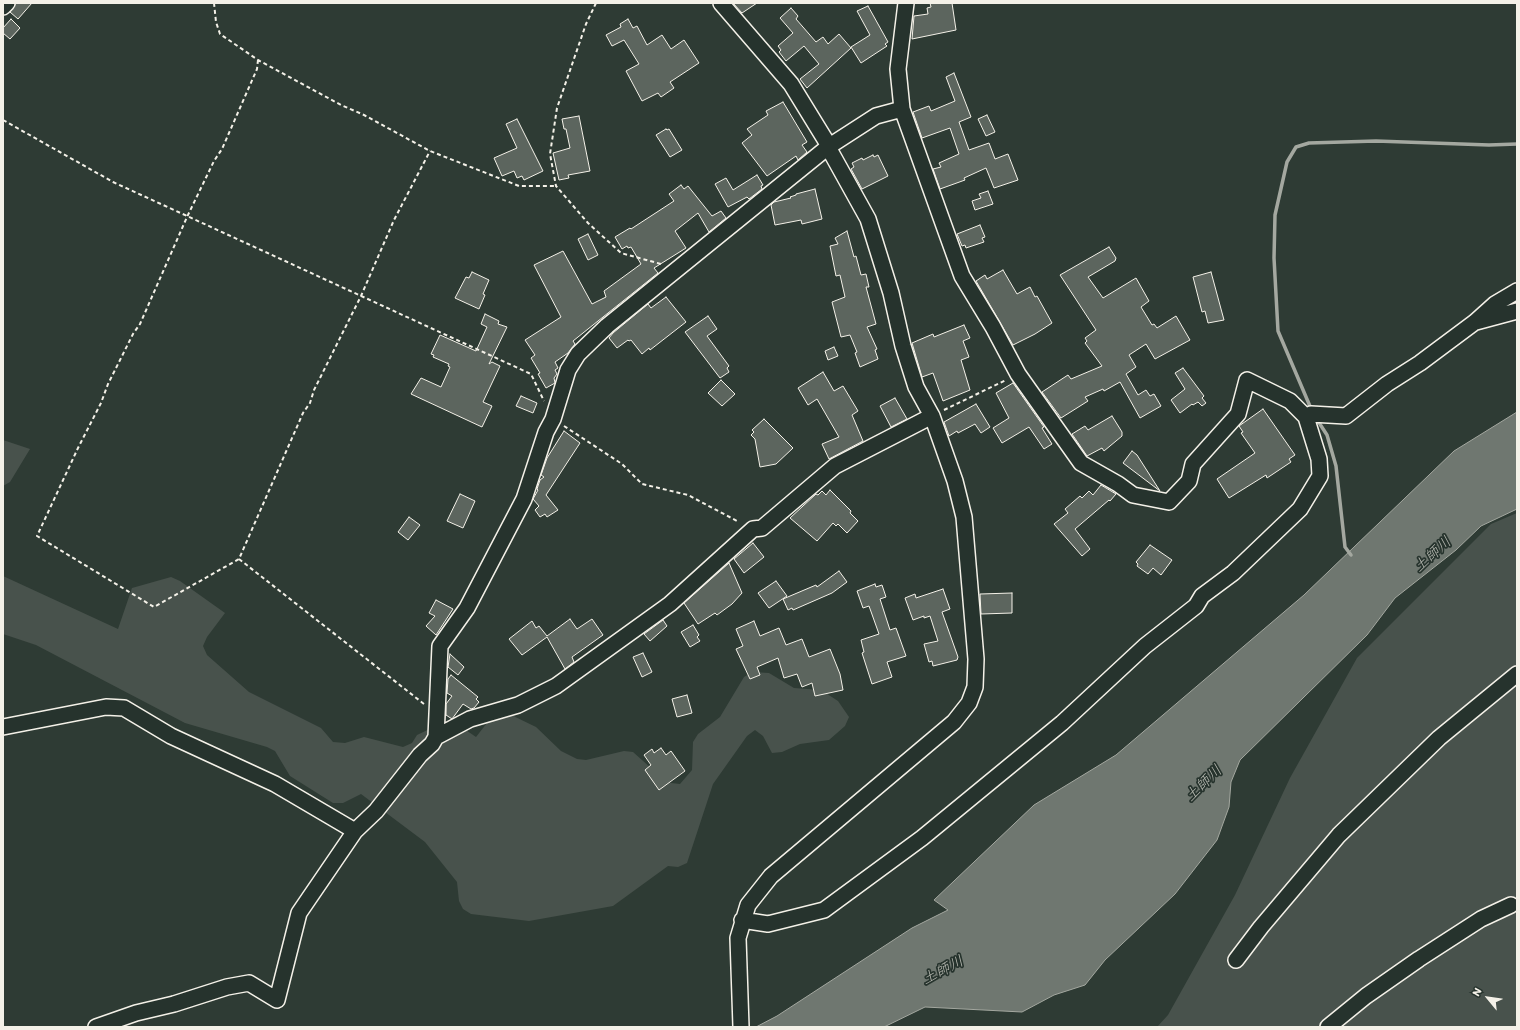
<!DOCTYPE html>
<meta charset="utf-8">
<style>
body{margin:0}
#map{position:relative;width:1520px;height:1030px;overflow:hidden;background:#2e3b34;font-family:Itim,sans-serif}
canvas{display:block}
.frame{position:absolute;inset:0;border:4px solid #f4f1e8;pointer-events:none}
.north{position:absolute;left:1468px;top:978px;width:40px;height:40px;-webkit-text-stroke:3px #26332d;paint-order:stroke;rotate:299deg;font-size:11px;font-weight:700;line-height:16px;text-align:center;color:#f4f1e8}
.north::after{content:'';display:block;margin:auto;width:14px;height:18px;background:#f4f1e8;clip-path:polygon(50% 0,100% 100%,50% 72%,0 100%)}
</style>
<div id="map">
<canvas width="1520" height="1030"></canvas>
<div class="frame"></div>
<div class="north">N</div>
</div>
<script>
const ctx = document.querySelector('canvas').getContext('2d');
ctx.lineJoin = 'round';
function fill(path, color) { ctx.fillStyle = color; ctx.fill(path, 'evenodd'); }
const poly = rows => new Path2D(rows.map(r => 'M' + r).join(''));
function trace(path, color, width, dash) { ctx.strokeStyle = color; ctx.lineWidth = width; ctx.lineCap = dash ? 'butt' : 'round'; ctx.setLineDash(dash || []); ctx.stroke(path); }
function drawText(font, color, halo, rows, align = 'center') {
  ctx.font = font + ' Itim,"Klee One",sans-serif'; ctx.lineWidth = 3.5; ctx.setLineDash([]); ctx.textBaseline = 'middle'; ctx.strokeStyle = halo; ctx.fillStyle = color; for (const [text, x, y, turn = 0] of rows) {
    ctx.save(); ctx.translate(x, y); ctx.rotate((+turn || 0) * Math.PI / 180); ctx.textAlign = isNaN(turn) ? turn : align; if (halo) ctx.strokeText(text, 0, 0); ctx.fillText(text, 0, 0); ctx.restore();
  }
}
const green = poly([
 [3,440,30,449,10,482,3,486],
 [1517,513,1517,1027,1157,1027,1168,1015,1235,895,1290,778,1357,658,1491,524],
 [3,576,118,629,132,588,171,577,180,581,225,613,207,637,203,646,207,655,249,692,321,728,333,742,345,743,364,737,403,747,412,743,417,735,442,723,460,726,476,737,494,714,503,711,536,727,561,751,577,759,586,760,624,751,633,752,661,777,671,783,680,784,692,770,693,742,698,734,720,717,744,677,752,672,769,673,794,688,821,690,838,701,849,717,845,726,829,740,800,744,782,752,772,753,763,736,755,730,747,736,713,784,687,863,678,867,668,866,613,906,529,921,471,914,463,909,459,901,457,882,425,842,361,794,343,803,333,803,290,776,275,751,267,747,185,723,36,645,3,634]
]);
const water = poly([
 [1517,412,1517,509,1481,526,1456,550,1395,598,1367,635,1240,760,1231,782,1229,807,1217,840,1175,894,1105,960,1085,985,1054,995,1022,1012,925,1007,884,1027,756,1027,777,1016,912,928,948,910,934,900,1034,805,1116,755,1304,595,1454,451,1517,412]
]);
const stream = poly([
 [1312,411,1278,331,1274,258,1275,215,1287,162,1296,147,1309,143,1376,141,1489,145,1517,144],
 [1316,418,1327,435,1336,466,1345,547,1351,555]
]);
const building = poly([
 [16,3,32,3,18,19,10,12,16,3],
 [733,3,757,3,742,13,733,3],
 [930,3,952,3,956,30,912,39,914,16,928,14,927,8,931,7,930,3],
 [868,6,888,42,885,44,887,46,861,63,851,47,870,35,857,11,868,6],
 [791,8,798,16,796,19,816,42,823,37,828,44,839,34,851,48,807,88,800,79,819,64,804,46,786,61,779,52,781,50,778,46,793,33,780,18,791,8],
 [11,19,20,28,10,39,3,33,3,28,11,19],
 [628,19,633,28,637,26,647,45,662,35,671,49,684,40,699,63,670,82,674,88,661,97,658,93,642,101,626,71,639,64,624,40,612,46,606,35,621,27,620,24,628,19],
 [954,73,971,117,959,122,969,150,989,143,995,159,1008,154,1018,180,994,188,986,168,964,178,965,180,940,189,933,169,941,167,939,163,959,154,950,128,922,138,913,112,929,106,931,111,955,101,946,77,954,73],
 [783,102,807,142,802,145,807,152,798,160,796,156,767,176,742,143,752,135,747,129,768,115,766,111,783,102],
 [987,115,995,132,986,136,978,119,987,115],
 [579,116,590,171,568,175,569,178,559,180,553,153,570,148,566,129,564,129,562,119,579,116],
 [517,119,543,171,524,180,522,176,517,178,514,171,502,176,494,158,517,148,506,124,517,119],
 [666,129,667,130,669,129,682,150,670,157,656,135,666,129],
 [873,155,874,157,878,155,888,176,862,189,851,169,854,167,852,163,862,158,863,160,873,155],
 [757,175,763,185,761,186,762,189,749,199,747,197,728,207,715,184,726,178,733,190,757,175],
 [681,185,684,189,688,186,712,216,721,211,726,218,709,232,698,213,675,231,686,248,654,268,658,273,573,341,575,344,568,353,555,362,558,368,555,370,557,374,554,378,555,383,546,388,538,374,540,373,531,358,535,355,525,340,561,317,534,265,563,251,592,304,606,297,604,291,641,264,631,247,628,248,627,246,622,249,615,237,630,228,631,229,674,201,669,194,681,185],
 [815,189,822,219,802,224,801,220,775,225,771,205,774,202,791,198,790,197,796,195,796,194,815,189],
 [988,191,993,204,975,210,972,201,981,198,979,194,988,191],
 [980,225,985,237,982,238,984,242,966,248,965,245,962,246,957,234,980,225],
 [847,231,854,257,856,256,861,275,866,274,869,287,866,287,876,324,867,327,877,349,875,350,878,359,860,367,855,353,857,352,850,335,841,337,832,302,845,297,840,275,836,276,830,246,838,244,835,238,847,231],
 [588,234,598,255,588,260,578,239,588,234],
 [1109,247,1116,258,1115,261,1088,277,1103,298,1136,278,1149,301,1141,307,1152,325,1154,324,1157,328,1176,316,1190,340,1155,359,1146,344,1129,355,1136,367,1126,374,1138,395,1146,390,1150,396,1154,394,1161,406,1140,418,1120,382,1104,391,1103,389,1085,397,1088,401,1061,418,1042,392,1068,375,1071,379,1102,366,1085,343,1087,341,1085,338,1096,330,1060,275,1109,247],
 [1003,270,1017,294,1030,287,1035,297,1037,296,1052,323,1035,334,1013,345,976,281,985,275,987,279,1003,270],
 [472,272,489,280,483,294,485,295,479,309,455,298,466,277,469,278,472,272],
 [1211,272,1224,320,1208,323,1205,311,1202,312,1193,277,1211,272],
 [666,297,686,322,650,350,649,348,642,354,631,340,629,341,628,340,617,348,609,338,613,333,648,304,651,308,666,297],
 [485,314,499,321,498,324,507,327,489,364,492,362,500,366,483,402,492,406,482,427,411,394,421,378,441,387,450,367,448,366,449,364,433,357,434,355,431,354,440,335,476,351,487,327,481,324,485,314],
 [708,316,717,329,707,336,729,366,727,368,729,372,720,378,685,332,708,316],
 [964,325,970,338,963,341,969,357,961,360,970,390,943,401,933,373,922,377,912,343,933,334,934,337,964,325],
 [834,347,838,356,828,360,825,351,834,347],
 [1183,368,1204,396,1202,398,1206,403,1202,406,1198,402,1193,405,1192,404,1180,413,1171,400,1185,389,1175,373,1183,368],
 [823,372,834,391,843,386,858,411,852,415,863,441,829,459,822,444,839,437,817,399,808,405,798,388,823,372],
 [721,380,735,394,722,406,708,393,721,380],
 [1013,383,1044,427,1042,428,1052,444,1044,449,1029,427,1002,443,993,428,1009,418,996,393,1013,383],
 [521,396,537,403,533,413,516,406,521,396],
 [895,398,907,419,891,427,880,406,895,398],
 [976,404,990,427,981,433,975,424,958,433,957,431,949,436,944,422,976,404],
 [1263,409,1295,455,1289,459,1291,462,1267,478,1266,475,1229,498,1217,479,1255,453,1241,433,1243,432,1239,426,1263,409],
 [1112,416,1122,432,1122,436,1104,451,1102,448,1087,456,1072,434,1085,426,1088,430,1112,416],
 [764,419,793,448,776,464,760,467,755,439,751,435,754,432,752,430,764,419],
 [564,431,580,443,546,495,558,510,547,517,545,514,540,517,535,510,539,506,533,499,538,490,537,489,540,480,544,477,541,475,547,458,564,431],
 [1132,451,1137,455,1160,491,1123,463,1132,451],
 [1101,485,1116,494,1110,501,1109,500,1075,529,1090,549,1082,556,1054,524,1068,513,1065,509,1080,496,1082,498,1089,491,1093,495,1101,485],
 [830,490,851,511,850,513,858,521,847,533,838,524,836,526,833,523,817,541,790,518,816,494,818,495,822,491,826,495,830,490],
 [460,494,475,501,463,528,447,521,460,494],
 [409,517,420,525,408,540,398,532,409,517],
 [753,543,764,557,744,573,734,559,753,543],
 [1150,545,1172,560,1161,575,1153,568,1148,574,1137,566,1138,564,1136,562,1150,545],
 [729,563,742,593,732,604,717,615,715,613,698,624,684,603,729,563],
 [839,571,847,582,832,593,793,610,792,608,788,610,783,599,816,585,817,587,839,571],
 [776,581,787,596,769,608,758,593,776,581],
 [875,584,876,587,882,585,886,597,880,599,890,630,896,628,906,656,887,662,892,677,872,684,862,653,864,652,861,640,879,634,869,606,863,608,857,591,875,584],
 [943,589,950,609,942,612,958,657,957,660,933,666,932,661,929,662,924,644,938,641,930,616,924,618,924,616,913,620,905,598,915,594,916,598,943,589],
 [1012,593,1012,613,981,614,980,594,1012,593],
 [436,600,453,609,436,635,426,626,435,616,429,613,436,600],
 [570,619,577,629,592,619,603,635,572,657,574,662,565,669,547,637,522,655,509,639,532,621,536,628,539,626,547,636,570,619],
 [663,620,667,626,650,641,644,634,663,620],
 [754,621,760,636,779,628,786,645,802,639,809,657,830,649,840,674,843,690,815,696,812,683,802,687,797,674,784,678,778,658,757,667,760,675,750,679,736,649,743,646,736,629,754,621],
 [693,625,699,635,697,637,700,641,690,647,681,632,693,625],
 [643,653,652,672,642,677,633,657,643,653],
 [450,654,464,667,458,675,448,667,450,654],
 [451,675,478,697,476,699,479,702,474,708,471,709,463,704,452,719,446,715,446,704,452,696,447,693,448,679,451,675],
 [687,695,692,713,677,717,672,699,687,695],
 [661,748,666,755,671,751,685,771,659,790,645,770,651,765,644,755,652,749,654,753,661,748]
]);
const path = poly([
 [214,3,216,22,220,34,258,60,341,105,364,115,430,151,519,186,556,186],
 [596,3,586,24,557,108,550,154,556,186,588,223,621,253,661,264],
 [258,60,257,69,222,149,214,161,187,217,140,324,133,334,108,384,101,403,78,448,37,536,154,607,239,559,303,413,310,403,314,390,361,296,394,220,430,151],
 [3,120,113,182,531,374,544,401],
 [944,410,1006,380],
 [564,426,622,464,642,484,688,495,739,522],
 [239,559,424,704]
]);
const minor = poly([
 [721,3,791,84,826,141,828,147,868,219,891,293,903,346,916,387,932,416,955,481,964,517,976,659,975,687,969,703,954,722,771,876,748,905,738,938,741,1027],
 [3,7,7,3],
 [1476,322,1517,311],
 [1306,417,1311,414,1346,416,1387,384,1420,363,1475,322,1495,304,1517,291],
 [3,727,106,707,124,708,171,736,275,784,355,831],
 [436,737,470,719,518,705,556,686,670,604,753,529,762,528,835,466,932,416],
 [742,920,768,924,824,910,922,838,1062,723,1145,646,1196,606,1202,596,1233,573,1300,509,1320,476,1319,459,1306,417,1290,401,1247,380,1238,414,1193,464,1189,481,1169,502,1133,495,1118,484,1081,463,1018,374,993,327,962,276,902,109,898,69,906,3],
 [1236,960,1261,927,1339,835,1439,738,1517,674],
 [96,1027,136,1013,174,1004,227,987,249,983,277,1000,299,913,355,831,376,811,420,755,432,744,436,737,440,646,467,608,524,499,546,432,553,419,568,370,578,354,607,326,828,147,876,116,902,109],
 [1328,1027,1366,996,1419,959,1481,919,1511,905]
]);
const waterNames = [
 ["土師川",1433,555,-42],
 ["土師川",1204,784,-44],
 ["土師川",943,971,-28]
];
fill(green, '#48524c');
fill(water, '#6f7770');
trace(water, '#a4a8a0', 1);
trace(stream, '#a4a8a0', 3.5);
fill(building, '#5c655e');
trace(building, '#f4f1e8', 1);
trace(minor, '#f4f1e8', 18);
trace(path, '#f4f1e8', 2, [4, 3]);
trace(minor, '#26332d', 15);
drawText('italic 15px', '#b8bab2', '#26332d', waterNames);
</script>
